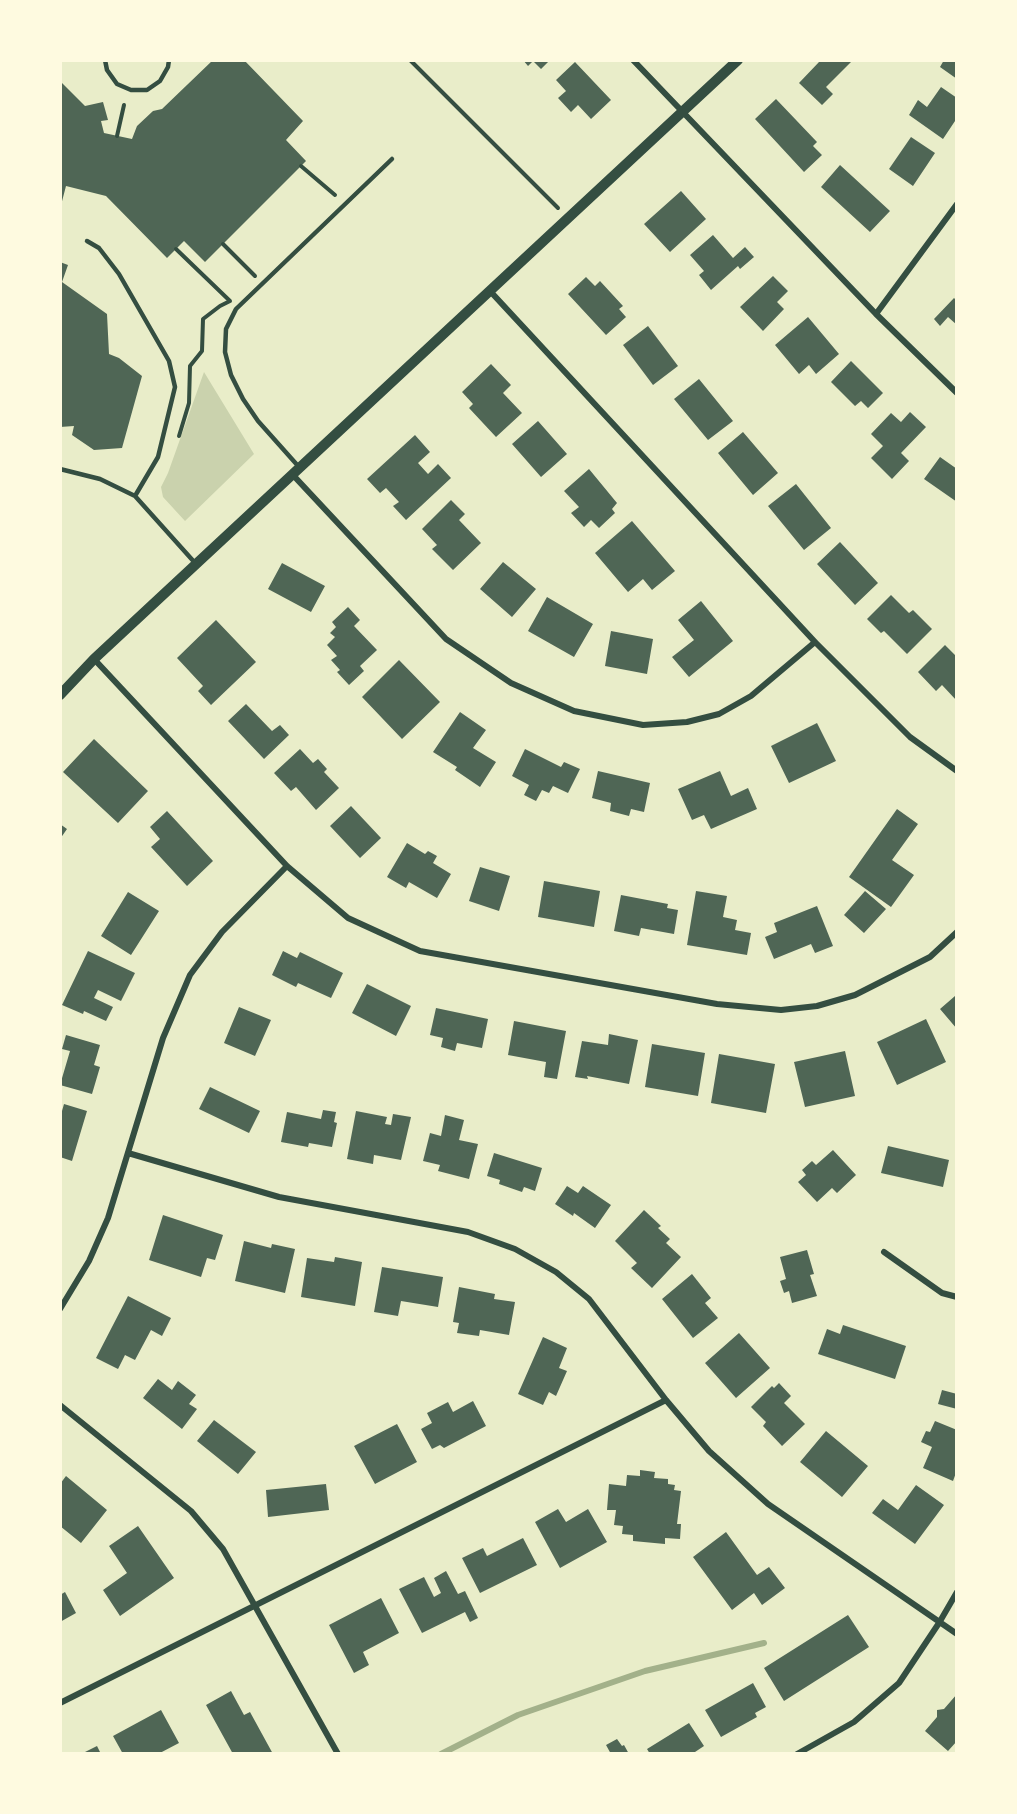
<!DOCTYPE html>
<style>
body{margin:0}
#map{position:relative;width:1017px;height:1814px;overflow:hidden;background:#e9edc9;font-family:Montserrat,sans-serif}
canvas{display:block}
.frame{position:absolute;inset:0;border:62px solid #fefae0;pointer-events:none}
</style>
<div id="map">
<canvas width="1017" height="1814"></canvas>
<div class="frame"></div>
</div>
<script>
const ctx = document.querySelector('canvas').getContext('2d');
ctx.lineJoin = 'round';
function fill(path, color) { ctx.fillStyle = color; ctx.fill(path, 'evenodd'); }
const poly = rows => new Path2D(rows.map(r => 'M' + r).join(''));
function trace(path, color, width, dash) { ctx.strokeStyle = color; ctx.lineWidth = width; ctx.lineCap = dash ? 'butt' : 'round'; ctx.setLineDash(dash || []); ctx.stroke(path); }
const green = poly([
 [204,372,254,454,185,521,163,497,161,487,168,473]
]);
const stream = poly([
 [441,1754,518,1715,645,1671,764,1643]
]);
const building = poly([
 [213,60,244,60,303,121,286,140,306,161,205,262,184,241,167,258,106,196,66,186,60,209,60,81,85,106,103,102,108,120,101,121,104,133,132,139,137,126,153,111,162,109],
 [523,60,550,60,541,69,533,61,528,66],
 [816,60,853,60,826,87,833,94,822,105,799,83,819,62],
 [944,60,957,60,957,79,940,67],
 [575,62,611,100,591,119,578,105,571,112,558,98,566,91,556,80],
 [941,87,957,98,957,118,943,139,909,115,918,100,927,107],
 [776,99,817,142,813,146,822,155,804,172,755,119],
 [911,137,935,153,913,186,889,169],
 [840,165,890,211,870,232,821,187],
 [681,191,706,219,670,252,644,224],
 [713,235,733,258,745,247,754,257,740,269,738,266,711,290,699,275,704,271,690,255],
 [60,262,68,265,62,282,107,314,109,354,119,358,142,376,122,448,94,450,72,435,74,426,60,427],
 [773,276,788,291,777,302,784,309,763,331,740,307],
 [586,277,595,286,600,281,623,306,619,309,626,317,606,335,568,294],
 [954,298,957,301,957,325,948,317,940,326,934,319],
 [808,317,839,354,816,374,809,365,799,374,775,345],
 [648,326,678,366,653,385,623,345],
 [851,361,883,393,868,408,861,401,855,406,831,382],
 [491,364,511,385,503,393,522,413,496,437,469,408,473,404,462,392],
 [699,379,733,421,708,440,674,399],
 [910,412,926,427,901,453,909,461,892,479,871,458,883,446,871,434,891,413,901,422],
 [538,421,567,454,541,477,512,444],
 [743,432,778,473,753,495,718,453],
 [415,435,430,452,418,463,428,474,438,464,451,478,406,520,393,506,399,502,386,488,380,493,367,479],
 [940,457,957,469,957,502,924,479],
 [589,469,617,503,612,509,615,513,599,528,591,520,584,527,571,513,579,507,564,491],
 [796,484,831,528,804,550,768,506],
 [451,500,465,514,459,520,481,543,453,570,432,549,437,545,422,529],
 [632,521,675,571,652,590,643,579,628,592,595,553],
 [840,542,878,583,855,605,817,564],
 [503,562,536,589,512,617,480,589],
 [282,563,325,586,311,612,268,589],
 [891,595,909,613,913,610,932,629,907,654,884,631,881,633,867,619],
 [547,597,593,624,574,657,528,631],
 [701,601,733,641,689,677,672,657,694,640,678,620],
 [348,607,360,620,354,626,377,650,360,666,364,671,349,685,337,672,340,670,331,660,337,656,327,645,335,637,330,633,336,627,332,622],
 [216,620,256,662,211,705,198,691,203,686,177,658],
 [611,631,653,639,647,674,605,666],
 [945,645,957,657,957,701,942,685,936,691,918,672],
 [399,660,440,702,402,739,362,697],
 [246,704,272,731,280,725,289,735,264,759,228,721],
 [460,712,486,730,473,748,496,762,480,787,455,770,457,767,433,752],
 [817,723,836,761,789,783,771,746],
 [94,739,148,791,118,823,63,772],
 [300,749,313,763,318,759,327,769,324,772,339,788,316,810,296,787,291,791,274,773],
 [525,749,561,767,564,762,580,769,568,793,553,786,549,793,542,790,536,801,524,795,529,785,512,776],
 [598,771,650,783,644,812,631,809,629,816,610,811,611,803,592,798],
 [720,771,731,796,748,788,757,809,711,829,704,815,692,820,678,789],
 [351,806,381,838,360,858,330,826],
 [897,809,918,824,892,860,914,875,891,907,849,877],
 [167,811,213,861,187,886,151,847,160,839,150,827],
 [60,824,67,829,60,839],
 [407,843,425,854,428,851,437,856,433,863,451,874,437,898,409,882,406,888,387,877],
 [480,867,510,876,499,911,469,901],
 [544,881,600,891,594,927,538,917],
 [696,891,727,896,723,917,737,920,735,930,751,933,747,955,687,945],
 [865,891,886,909,864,933,844,915],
 [128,892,159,911,131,955,101,936],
 [621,895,668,904,667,908,678,910,674,934,641,928,639,936,614,931],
 [817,906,833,946,815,953,811,944,774,959,765,937,777,932,774,923],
 [88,951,135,973,121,1001,98,990,94,998,113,1007,106,1021,84,1011,83,1014,62,1005],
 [283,951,297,958,300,952,343,973,331,998,298,983,296,987,272,975],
 [367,984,411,1006,396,1036,352,1013],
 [955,996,957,998,957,1029,940,1009],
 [239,1007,271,1020,255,1056,224,1043],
 [436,1008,488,1019,482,1048,457,1043,455,1051,441,1047,443,1038,430,1035],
 [926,1019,946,1062,897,1085,877,1042],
 [514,1021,566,1031,557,1079,544,1077,546,1062,508,1055],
 [609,1034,638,1040,629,1084,587,1076,588,1079,575,1077,582,1041,608,1045],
 [66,1035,100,1045,94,1065,100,1067,92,1094,60,1085,70,1051,62,1049],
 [652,1044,705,1053,698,1096,645,1087],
 [845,1051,855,1096,805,1107,794,1062],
 [719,1054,775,1064,766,1113,711,1103],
 [210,1087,260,1111,249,1133,199,1109],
 [64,1104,87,1111,72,1161,60,1157,60,1118],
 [323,1110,336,1112,334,1122,337,1123,332,1147,309,1143,308,1147,281,1142,287,1112,321,1119],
 [356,1111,387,1117,385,1124,391,1125,393,1114,411,1117,401,1160,374,1155,373,1164,347,1159],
 [445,1115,464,1120,459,1140,478,1144,469,1179,438,1171,440,1165,423,1161,430,1133,441,1136],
 [888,1146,949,1160,943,1187,881,1173],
 [833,1150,856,1175,837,1193,832,1188,817,1202,798,1182,806,1175,802,1170,812,1161,816,1165],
 [494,1153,542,1168,535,1191,524,1187,522,1192,499,1184,500,1180,487,1176],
 [567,1186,578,1193,583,1186,611,1205,595,1228,574,1213,573,1216,555,1204],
 [644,1210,661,1226,658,1228,670,1239,666,1243,681,1257,652,1288,631,1268,637,1263,615,1241],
 [163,1215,223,1235,215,1260,207,1258,201,1277,149,1260],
 [244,1241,271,1248,272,1244,295,1249,285,1293,235,1281],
 [807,1250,814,1274,810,1275,817,1296,792,1303,789,1291,784,1293,780,1281,786,1279,780,1257],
 [335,1257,362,1262,355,1306,301,1297,307,1258,334,1262],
 [382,1267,443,1277,438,1307,401,1301,398,1316,374,1312],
 [692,1274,711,1298,705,1303,718,1318,693,1338,662,1299],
 [459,1287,495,1294,494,1299,515,1302,509,1335,480,1330,479,1336,457,1333,459,1323,453,1322],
 [128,1296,171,1318,162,1336,151,1330,135,1360,125,1355,118,1369,96,1358],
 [843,1325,906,1346,895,1379,818,1354,827,1329,840,1334],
 [739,1333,770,1368,736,1398,705,1363],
 [543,1337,567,1348,559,1368,567,1371,556,1396,549,1392,543,1405,518,1394],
 [158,1379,172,1390,178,1381,196,1395,189,1404,197,1409,182,1429,143,1398],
 [779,1383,791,1396,784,1403,805,1424,782,1446,763,1426,766,1422,751,1407,772,1386,774,1388],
 [942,1390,957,1394,957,1409,938,1404],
 [473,1401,486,1426,444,1448,440,1445,432,1449,421,1429,432,1423,427,1413,448,1402,453,1412],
 [214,1420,256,1452,238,1474,197,1441],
 [935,1421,957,1430,957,1470,953,1481,923,1468,932,1447,921,1442,926,1431,930,1432],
 [397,1424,417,1462,375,1484,354,1446],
 [826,1431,868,1466,842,1497,800,1462],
 [640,1470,655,1472,654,1478,668,1479,668,1484,675,1485,674,1490,681,1491,677,1524,681,1524,680,1539,665,1538,665,1544,633,1541,633,1535,622,1534,623,1526,614,1525,616,1510,607,1510,609,1484,626,1486,627,1475,640,1476],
 [66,1476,107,1510,81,1543,60,1526,60,1484],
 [326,1484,329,1510,268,1517,266,1490],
 [916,1485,944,1505,915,1544,872,1513,883,1499,898,1510],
 [558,1509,566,1522,588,1509,607,1542,560,1568,535,1522],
 [138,1526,174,1578,120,1616,103,1590,127,1573,109,1546],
 [726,1532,757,1575,769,1567,785,1588,762,1605,754,1593,732,1610,693,1557],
 [523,1538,537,1565,480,1593,462,1558,483,1548,487,1556],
 [446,1571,458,1594,465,1591,478,1618,470,1622,465,1612,422,1633,399,1589,424,1577,434,1597,441,1593,434,1578],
 [65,1592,76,1613,60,1622,60,1595],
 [381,1598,399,1633,363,1652,369,1665,354,1673,329,1625],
 [848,1615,869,1647,784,1701,764,1668],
 [753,1683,766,1707,755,1713,757,1717,721,1737,705,1710],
 [231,1691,244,1715,250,1712,273,1754,233,1754,206,1705],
 [957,1694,957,1741,948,1751,925,1731,937,1717,937,1710,944,1709],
 [161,1710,179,1743,158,1754,123,1754,113,1736],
 [689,1723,704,1746,692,1754,650,1754,647,1749],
 [617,1739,622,1746,624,1745,629,1754,611,1754,606,1745],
 [97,1746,101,1754,81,1754]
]);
const path = poly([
 [410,60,558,208],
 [117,136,124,105],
 [301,166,335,195],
 [223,244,255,276],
 [176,249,230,301,220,306,203,319,202,351,190,366,189,403,179,436]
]);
const service = poly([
 [105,60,107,70,117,84,131,90,147,90,160,81,168,67,169,60],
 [87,241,99,248,119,274,169,361,175,387,158,457,135,496],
 [299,467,258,421,243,399,231,375,225,352,226,329,236,309,392,159],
 [60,469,100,479,135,496,196,564]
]);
const minor = poly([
 [633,60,876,314,957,393],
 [490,291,815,642,910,737,957,771],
 [876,314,957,204],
 [292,474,446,639,511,683,574,711,643,725,687,722,719,714,751,696,815,642],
 [94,659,287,866,348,918,420,951,717,1004,781,1010,817,1006,855,995,930,957,957,932],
 [128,1153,279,1197,468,1232,515,1249,556,1272,589,1299,666,1400,709,1451,768,1504,957,1634],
 [884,1252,942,1293,957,1297],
 [60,1309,89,1261,108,1218,163,1038,190,975,222,932,287,866],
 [60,1405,191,1511,223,1549,338,1754],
 [60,1703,666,1400],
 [797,1754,854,1722,899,1683,939,1623,957,1592]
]);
const tertiary = poly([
 [60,695,94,659,738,60]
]);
fill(green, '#cad2ad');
trace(stream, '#a3b18a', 6);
fill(building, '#4f6655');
trace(path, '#344e41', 4);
trace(service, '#344e41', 4.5);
trace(minor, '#344e41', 6);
trace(tertiary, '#344e41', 10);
</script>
